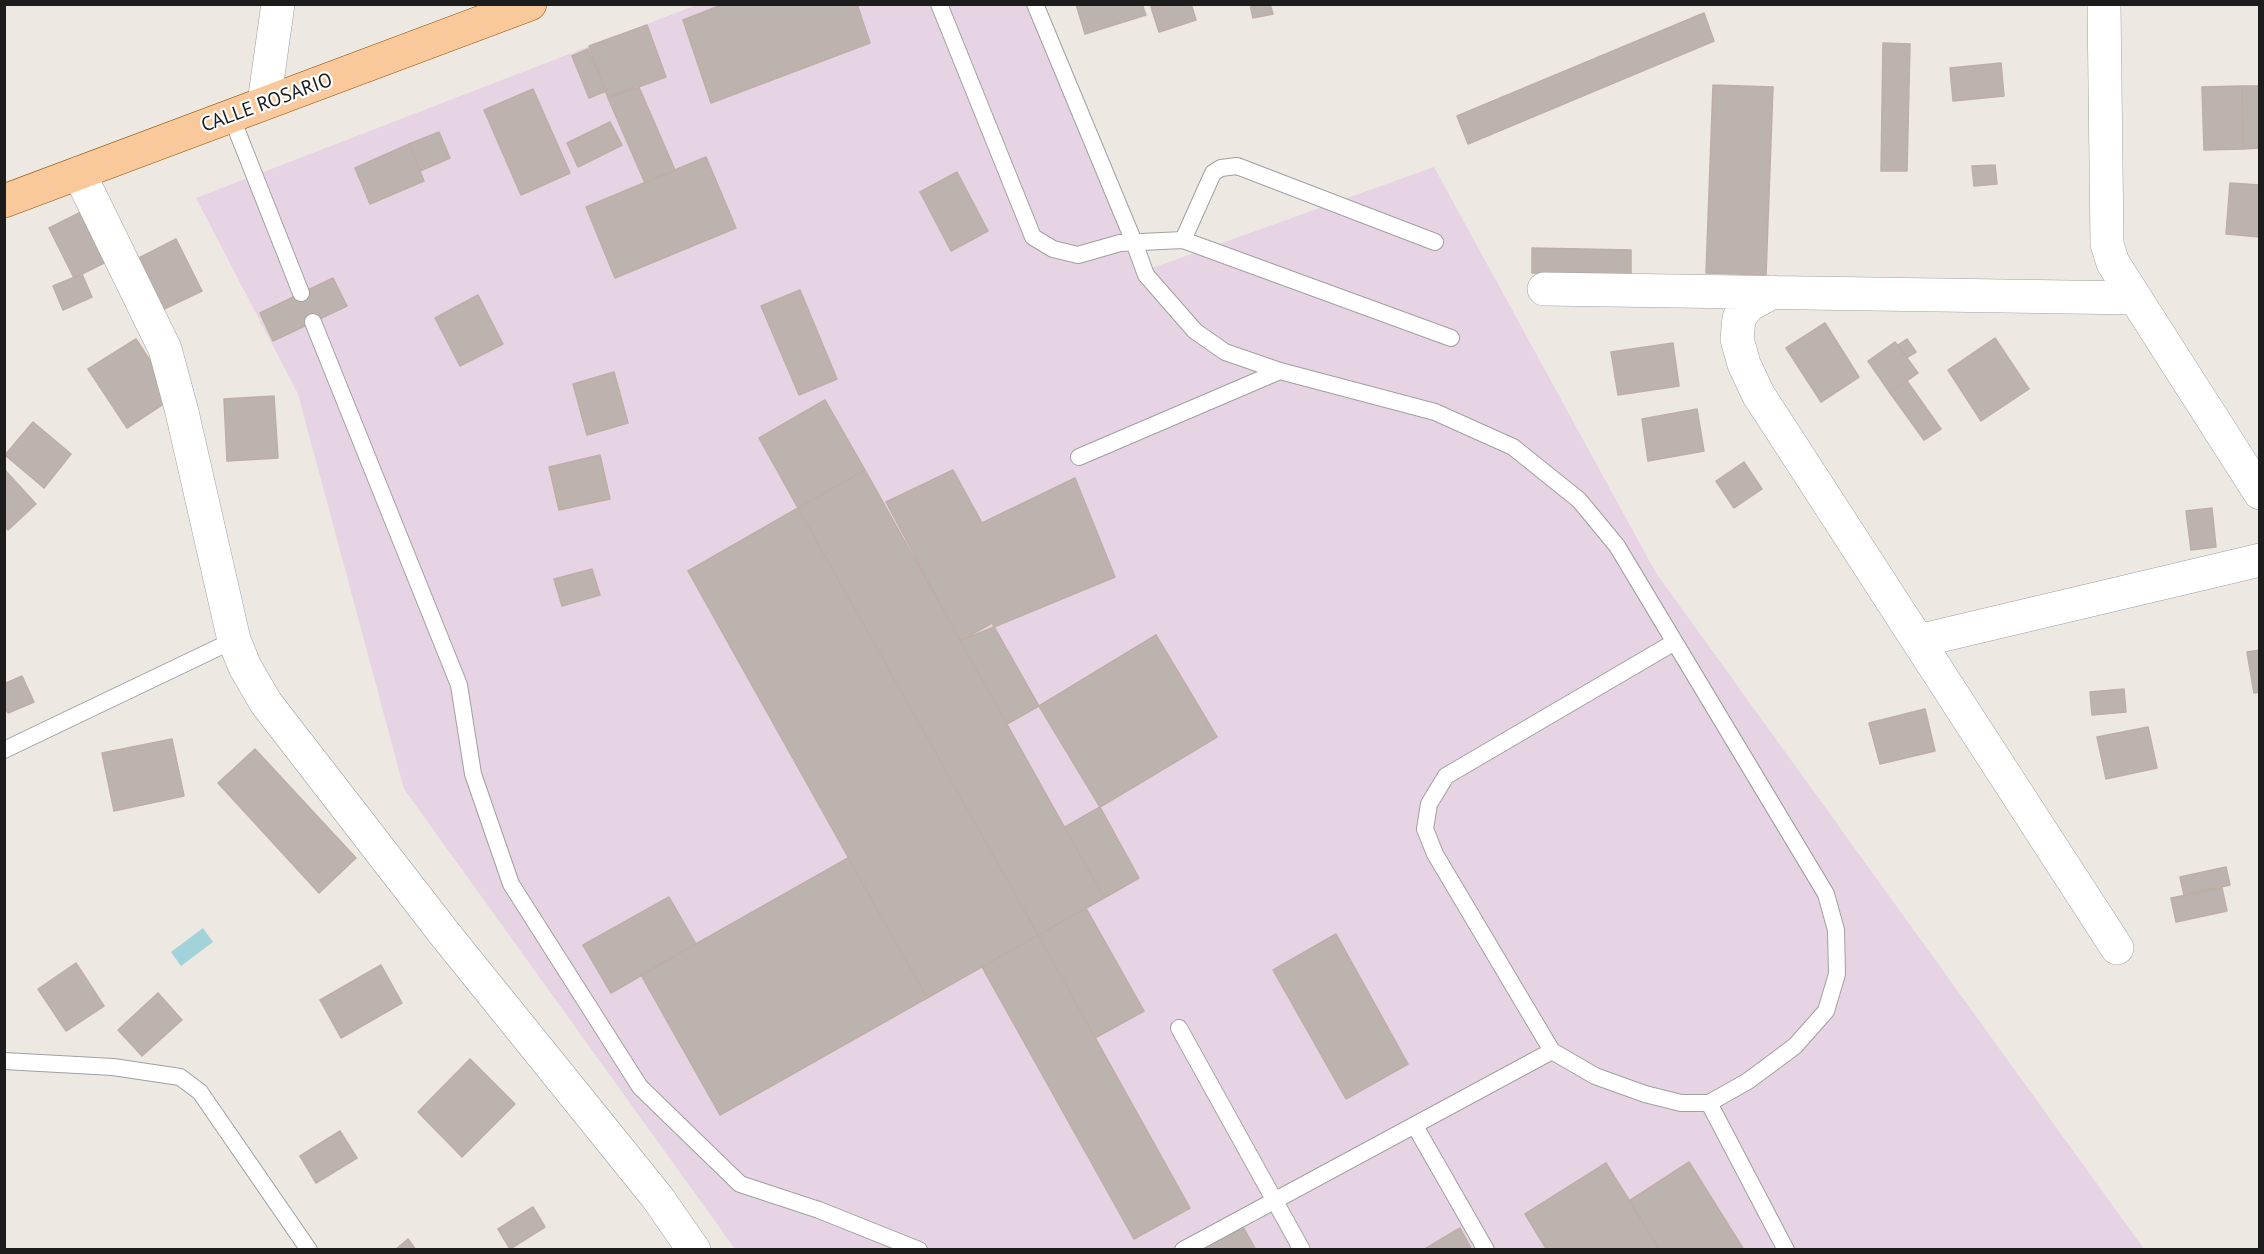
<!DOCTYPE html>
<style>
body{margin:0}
#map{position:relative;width:2264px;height:1254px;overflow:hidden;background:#ede8e2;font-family:"PT Sans",sans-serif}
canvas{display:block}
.frame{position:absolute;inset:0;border:6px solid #1c1c1c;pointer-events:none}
</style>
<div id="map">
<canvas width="2264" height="1254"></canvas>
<div class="frame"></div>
</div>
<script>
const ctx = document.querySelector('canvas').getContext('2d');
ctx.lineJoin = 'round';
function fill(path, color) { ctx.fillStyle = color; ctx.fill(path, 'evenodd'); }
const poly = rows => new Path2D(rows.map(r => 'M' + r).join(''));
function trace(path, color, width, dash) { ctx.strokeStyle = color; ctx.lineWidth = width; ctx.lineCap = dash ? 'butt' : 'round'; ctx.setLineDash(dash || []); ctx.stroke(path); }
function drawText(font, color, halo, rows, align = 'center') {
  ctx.font = font + ' "PT Sans",sans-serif'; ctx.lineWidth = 4.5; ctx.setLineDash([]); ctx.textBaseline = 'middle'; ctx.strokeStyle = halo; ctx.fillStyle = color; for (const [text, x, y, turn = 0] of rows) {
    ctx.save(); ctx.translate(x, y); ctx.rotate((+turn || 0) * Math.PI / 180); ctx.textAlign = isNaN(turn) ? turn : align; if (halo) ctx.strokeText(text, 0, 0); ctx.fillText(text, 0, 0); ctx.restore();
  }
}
const industrial = poly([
 [699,4,1045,5,1141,272,1434,167,1656,573,2144,1249,735,1249,404,789,298,394,196,198]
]);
const water = poly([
 [203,928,213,942,181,966,171,952]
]);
const building = poly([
 [724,4,857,4,870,43,711,103,683,20,724,4],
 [1076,4,1142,4,1146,15,1085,34,1076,4],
 [1158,4,1191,4,1196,20,1159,32,1151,7,1158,4],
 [1250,4,1270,4,1273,14,1253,18,1250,4],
 [1704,13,1714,41,1468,144,1457,116,1704,13],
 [647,25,666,77,608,98,589,46,647,25],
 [1883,43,1910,44,1907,171,1881,171,1883,43],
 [588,49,606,91,589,98,572,56,588,49],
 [2001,63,2004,96,1953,101,1950,68,2001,63],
 [638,85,675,170,645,183,608,98,638,85],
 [1713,85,1773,87,1766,275,1706,273,1713,85],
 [2242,86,2260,86,2260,148,2243,149,2242,86],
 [2242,86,2243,149,2204,150,2202,87,2242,86],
 [533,89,570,173,521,195,484,110,533,89],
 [610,122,622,145,578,167,567,143,610,122],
 [439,132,450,158,420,171,409,144,439,132],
 [409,144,424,181,370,204,355,168,409,144],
 [706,157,736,228,615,278,586,207,706,157],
 [1995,165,1997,184,1974,186,1972,166,1995,165],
 [957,172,988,231,951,251,920,192,957,172],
 [2230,183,2260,185,2260,237,2226,234,2230,183],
 [81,212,106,262,74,278,49,228,81,212],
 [176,239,202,291,162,310,137,259,176,239],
 [1532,248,1631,250,1631,274,1532,273,1532,248],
 [82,274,92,297,63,310,53,286,82,274],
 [333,278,347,306,273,341,260,313,333,278],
 [800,290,837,379,799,395,761,306,800,290],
 [478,295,503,344,460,366,435,318,478,295],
 [1825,323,1859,377,1821,402,1786,348,1825,323],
 [1995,338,2029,389,1981,421,1948,370,1995,338],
 [136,339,174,397,127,428,88,369,136,339],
 [1907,339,1916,352,1906,358,1898,345,1907,339],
 [1895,342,1918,373,1890,393,1868,361,1895,342],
 [1673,343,1679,386,1618,395,1611,352,1673,343],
 [614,372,628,423,587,435,573,384,614,372],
 [1907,381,1941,429,1924,440,1890,393,1907,381],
 [274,396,278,458,227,461,224,399,274,396],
 [825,400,865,470,798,508,759,438,825,400],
 [1697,409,1704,451,1648,461,1642,419,1697,409],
 [33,422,71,454,44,488,5,455,33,422],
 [600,455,610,499,559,510,549,467,600,455],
 [1744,462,1762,489,1734,508,1716,481,1744,462],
 [4,469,36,504,8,530,4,526,4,469],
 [865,470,1104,898,1038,935,798,508,865,470],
 [953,470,982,523,1075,478,1115,577,960,641,886,502,953,470],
 [798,508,1038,935,927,998,688,571,798,508],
 [2212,508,2216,547,2191,550,2186,511,2212,508],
 [592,569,600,595,562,606,554,579,592,569],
 [992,623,1039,706,1007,724,960,641,992,623],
 [1156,635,1217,737,1100,807,1039,706,1156,635],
 [2260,650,2260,692,2254,693,2247,652,2260,650],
 [22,676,34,702,8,713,4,706,4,684,22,676],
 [2124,689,2126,712,2092,715,2090,692,2124,689],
 [1925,709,1935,751,1880,764,1869,723,1925,709],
 [2148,727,2157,768,2106,779,2097,737,2148,727],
 [172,739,184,796,114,811,102,753,172,739],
 [255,749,356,858,319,893,218,783,255,749],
 [1100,807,1139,878,1104,898,1065,827,1100,807],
 [848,858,927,998,720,1115,641,975,848,858],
 [2226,867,2230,885,2184,895,2180,877,2226,867],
 [2222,888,2227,911,2176,922,2171,898,2222,888],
 [669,897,696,944,611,993,583,945,669,897],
 [1086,908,1144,1011,1095,1038,1038,935,1086,908],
 [1336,934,1408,1064,1346,1099,1273,970,1336,934],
 [1038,935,1190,1208,1134,1239,982,967,1038,935],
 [76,963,104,1006,66,1031,38,989,76,963],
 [381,965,402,1003,341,1038,320,1000,381,965],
 [158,993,182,1020,142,1056,118,1030,158,993],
 [470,1059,515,1104,462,1157,418,1112,470,1059],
 [340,1131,357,1158,316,1183,300,1156,340,1131],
 [1689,1162,1744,1250,1660,1250,1629,1201,1689,1162],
 [1606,1163,1660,1250,1547,1250,1525,1214,1606,1163],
 [533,1207,545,1227,510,1249,498,1229,533,1207],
 [1242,1225,1256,1250,1199,1250,1242,1225],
 [1460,1228,1472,1250,1423,1250,1460,1228],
 [408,1239,416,1250,395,1250,408,1239]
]);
const service = poly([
 [939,4,1033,237,1053,249,1078,255,1120,243,1183,240,1451,338],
 [1035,4,1134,242,1146,275,1195,331,1225,352,1280,371,1435,412,1513,447,1579,500,1617,546,1826,894,1836,930,1837,974,1826,1011,1795,1046,1748,1081,1709,1103,1786,1250],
 [231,116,301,293],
 [1183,240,1213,173,1221,168,1237,166,1435,242],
 [313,322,459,685,473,774,511,884,640,1087,740,1184,819,1210,919,1250],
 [1079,457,1280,371],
 [1673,643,1446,776,1429,804,1425,829,1435,854,1552,1051,1595,1076,1645,1094,1681,1103,1709,1103],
 [4,750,234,640],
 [1179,1028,1302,1250],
 [4,1061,113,1067,180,1077,200,1092,309,1250],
 [1415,1126,1486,1250],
 [1183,1250,1552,1051]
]);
const minor = poly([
 [2104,4,2107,244,2113,263,2260,493],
 [264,103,278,4],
 [79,173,165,349,182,412,234,640,245,667,266,703,444,933,657,1197,694,1250],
 [1544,289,2135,298],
 [1773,292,1749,305,1739,318,1737,339,1744,364,1758,394,2117,948],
 [1918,641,2260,560]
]);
const primary = poly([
 [4,201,530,4]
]);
const streetNames = [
 ["CALLE ROSARIO",267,103,-20]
];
fill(industrial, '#e6d4e4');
fill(water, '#a3d3da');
fill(building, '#bdb3ae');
trace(building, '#beaea5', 1.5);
trace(service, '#a0a0a0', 18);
trace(minor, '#a0a0a0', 34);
trace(primary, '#8f5505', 34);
trace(service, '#fff', 16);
trace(minor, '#fff', 33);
trace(primary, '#f9c89b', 33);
drawText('20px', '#1c1c1c', '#fff', streetNames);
</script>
